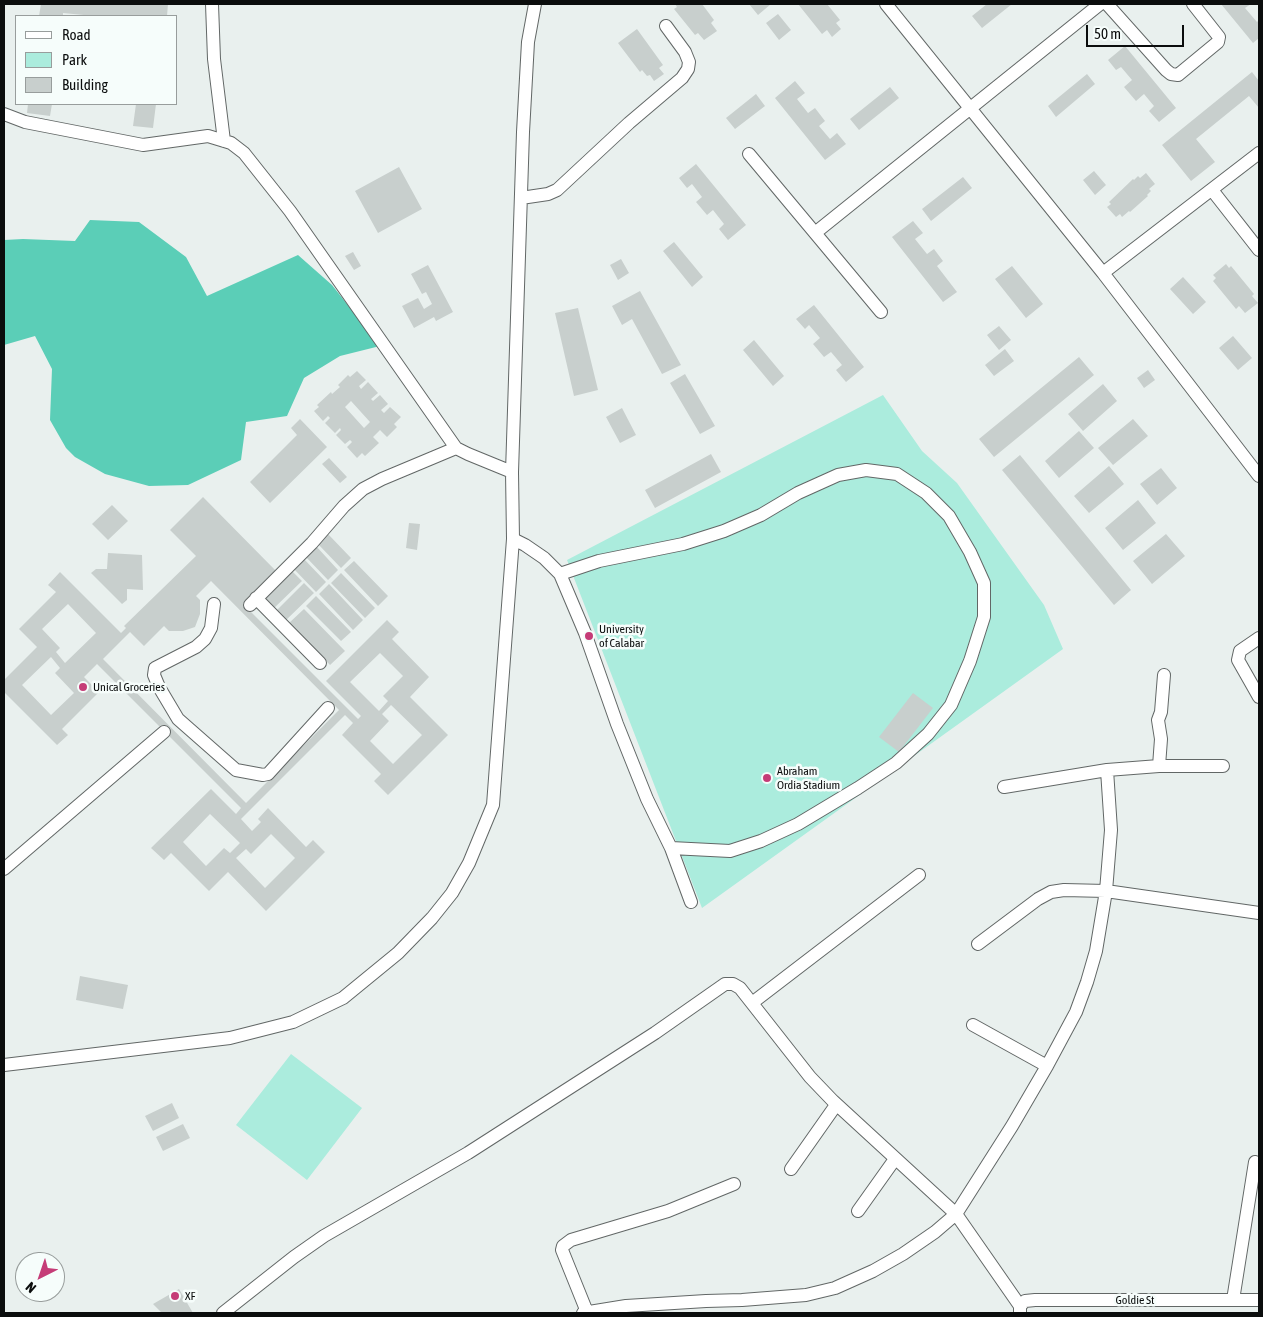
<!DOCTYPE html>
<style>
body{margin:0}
#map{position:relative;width:1263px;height:1317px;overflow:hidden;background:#e9f0ee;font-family:"Asap Condensed",sans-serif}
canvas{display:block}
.frame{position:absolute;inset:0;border:5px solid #0b0d0d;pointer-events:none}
.legend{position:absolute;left:15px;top:15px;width:162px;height:90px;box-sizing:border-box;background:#f6fdfb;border:1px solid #989d9c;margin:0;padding:6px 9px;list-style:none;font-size:15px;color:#0b0d0d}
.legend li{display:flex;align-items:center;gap:10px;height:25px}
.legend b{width:25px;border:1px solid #989d9c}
.north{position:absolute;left:15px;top:1252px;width:50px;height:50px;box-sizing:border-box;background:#f6fdfb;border:1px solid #989d9c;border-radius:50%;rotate:221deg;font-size:14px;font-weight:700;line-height:20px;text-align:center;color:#0b0d0d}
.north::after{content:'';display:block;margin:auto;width:18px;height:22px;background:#c53c77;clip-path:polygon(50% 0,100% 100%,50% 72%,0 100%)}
.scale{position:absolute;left:1086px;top:25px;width:98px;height:22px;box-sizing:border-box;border:2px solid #0b0d0d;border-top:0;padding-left:6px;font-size:15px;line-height:18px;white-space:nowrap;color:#0b0d0d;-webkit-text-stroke:4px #f6fdfb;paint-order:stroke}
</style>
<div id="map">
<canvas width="1263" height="1317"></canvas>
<div class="frame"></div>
<ul class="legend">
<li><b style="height:6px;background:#fff"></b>Road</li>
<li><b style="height:14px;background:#abecdd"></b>Park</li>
<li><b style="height:14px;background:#c8cfcd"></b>Building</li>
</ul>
<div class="north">N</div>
<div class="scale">50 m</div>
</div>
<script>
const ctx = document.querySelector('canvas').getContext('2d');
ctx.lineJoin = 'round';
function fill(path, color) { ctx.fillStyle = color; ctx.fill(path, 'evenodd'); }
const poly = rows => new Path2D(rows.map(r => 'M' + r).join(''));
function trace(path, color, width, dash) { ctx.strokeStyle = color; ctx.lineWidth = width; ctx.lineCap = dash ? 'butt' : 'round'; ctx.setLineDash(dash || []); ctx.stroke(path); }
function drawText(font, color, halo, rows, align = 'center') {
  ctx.font = font + ' "Asap Condensed",sans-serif'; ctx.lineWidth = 5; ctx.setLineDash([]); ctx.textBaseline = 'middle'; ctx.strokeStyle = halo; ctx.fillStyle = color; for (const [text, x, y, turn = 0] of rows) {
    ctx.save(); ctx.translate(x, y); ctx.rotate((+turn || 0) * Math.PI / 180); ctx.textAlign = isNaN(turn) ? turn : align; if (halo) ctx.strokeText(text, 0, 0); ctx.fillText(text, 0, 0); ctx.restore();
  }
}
const green = poly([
 [883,395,922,451,957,483,1044,605,1063,649,702,908,567,560],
 [291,1054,362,1108,307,1180,236,1125]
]);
const forest = poly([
 [90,220,139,222,186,257,207,296,298,255,332,285,380,346,340,356,304,378,287,416,246,422,241,460,188,485,149,486,105,474,75,457,66,448,50,420,52,369,35,336,4,345,4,240,23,239,75,241]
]);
const building = poly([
 [41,4,168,4,167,16,94,16,63,13,63,16,39,16],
 [675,4,702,4,714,20,711,23,717,31,704,40,698,33,695,35,674,9,677,7],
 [749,4,771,4,758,15],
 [798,4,827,4,840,20,836,23,841,29,832,37,827,30,822,34],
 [987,4,1012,4,982,28,972,16],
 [1221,4,1251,4,1245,8,1257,22,1259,20,1259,38,1253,43],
 [778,14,791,30,779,40,766,23],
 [637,29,663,65,659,68,664,74,654,81,650,75,647,76,642,70,640,72,618,43],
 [1125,46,1176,108,1159,122,1149,111,1154,106,1144,94,1136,101,1124,87,1132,80,1121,67,1116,70,1108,60],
 [1252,72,1259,81,1259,108,1249,96,1196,139,1215,162,1191,181,1162,145],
 [1087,74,1095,84,1056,117,1048,106],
 [795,81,805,93,797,99,808,113,815,108,825,121,819,126,830,139,837,133,846,144,825,160,775,98],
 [890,87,899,98,859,130,850,119],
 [756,94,765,106,735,129,726,118],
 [28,104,52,104,50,116,27,113],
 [136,104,156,104,153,128,133,126],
 [696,164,746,225,728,240,719,229,724,224,713,210,707,215,696,202,702,197,692,184,687,188,679,178],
 [399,167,422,209,378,233,355,191],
 [1094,171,1106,185,1095,195,1083,180],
 [1146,173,1155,184,1149,189,1151,191,1147,195,1148,196,1130,212,1129,211,1122,217,1120,214,1116,217,1107,207,1111,204,1109,202,1133,179,1134,180,1138,176,1140,178],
 [963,177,972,188,931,221,922,209],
 [913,221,923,233,915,239,927,254,934,249,943,261,937,266,957,292,943,302,892,237],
 [674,242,703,277,692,287,663,251],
 [353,252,361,266,354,270,345,256],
 [621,259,629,273,618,280,610,265],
 [1226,264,1229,268,1231,266,1254,294,1252,296,1258,303,1245,313,1239,306,1236,309,1213,281,1216,278,1213,275],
 [428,265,453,312,436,321,434,317,414,328,402,306,418,298,424,309,432,304,426,292,422,294,411,274],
 [1012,266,1043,304,1026,318,995,279],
 [1183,277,1206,302,1193,314,1170,289],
 [640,291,681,365,662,374,632,319,622,325,612,306],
 [814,305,864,367,846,382,836,370,842,365,831,352,824,357,813,344,820,338,809,325,805,329,796,319],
 [578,308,598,390,574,396,555,313],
 [999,326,1011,340,999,350,987,335],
 [1233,336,1252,358,1238,370,1219,348],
 [754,340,784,376,773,386,743,350],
 [1005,349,1014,361,994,376,985,365],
 [1079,357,1094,375,994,457,979,439],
 [1148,370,1155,380,1144,388,1137,378],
 [357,371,366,380,359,386,361,389,368,382,378,393,371,399,373,401,380,395,388,404,381,410,384,413,390,407,401,417,394,424,397,427,387,437,380,430,373,437,379,443,365,456,362,453,357,458,347,447,352,442,350,440,345,444,336,435,341,430,340,428,335,433,325,423,330,418,328,416,323,421,314,411,319,407,317,405,331,392,332,394,340,387,338,385,348,375,350,377],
 [351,401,370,422,364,428,345,407],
 [685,374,715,426,700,434,670,383],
 [1103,384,1117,401,1083,431,1068,414],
 [622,408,636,435,620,443,606,417],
 [300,419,327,447,270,503,250,482,297,435,291,428],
 [1133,419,1148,436,1113,465,1098,448],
 [1079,431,1094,448,1059,478,1045,461],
 [711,454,721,472,655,508,645,490],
 [1020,455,1131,590,1114,605,1002,470],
 [329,458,347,477,340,483,322,464],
 [1109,466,1124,484,1089,513,1074,496],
 [1161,468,1177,488,1157,505,1140,484],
 [203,497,277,572,243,604,358,719,361,716,326,681,387,620,399,632,392,639,429,677,410,697,448,735,388,795,374,781,381,774,342,735,353,723,345,715,241,819,252,831,261,822,258,819,268,808,306,847,313,840,325,852,266,911,228,872,209,891,171,853,164,860,151,848,211,789,236,814,241,808,97,664,84,677,99,692,62,729,68,735,57,745,4,692,4,680,37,647,19,629,56,592,48,585,60,572,121,633,126,628,124,626,196,556,170,530],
 [211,581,339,710,246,803,103,659,130,632,144,646,164,626,169,631,183,631,195,627,200,614,200,600,196,596],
 [68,604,96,633,65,663,56,652,60,648,42,629],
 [380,653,403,676,383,696,388,701,379,711,350,682],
 [51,657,60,668,55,673,74,693,51,715,22,685],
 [391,705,422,735,393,764,370,741,389,721,382,714],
 [210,814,240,843,230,853,224,848,206,866,183,842],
 [271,834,295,858,265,888,236,858,246,849,251,854],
 [1138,500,1156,523,1123,550,1105,528],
 [112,505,128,521,108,540,92,524],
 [409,523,420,524,417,550,406,548],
 [328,534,351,558,341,568,318,544],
 [1166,534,1185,556,1152,584,1133,561],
 [316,546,338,570,328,580,305,556],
 [108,553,142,555,143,590,127,589,127,600,122,604,91,573,96,569,107,569],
 [303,558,326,582,316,592,293,568],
 [354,561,388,596,378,606,344,570],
 [292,571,302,581,272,610,262,599],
 [341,573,375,608,365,618,331,583],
 [304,583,314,593,284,622,275,612],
 [329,584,363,620,353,630,319,594],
 [316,596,351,632,341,641,306,606],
 [304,609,345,651,330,665,289,623],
 [913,693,933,708,899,752,879,737],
 [80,976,128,985,123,1009,76,1000],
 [172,1103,179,1118,153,1131,145,1116],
 [183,1124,190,1138,163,1151,156,1137],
 [179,1289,193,1313,162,1313,153,1304]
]);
const minor = poly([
 [212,4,214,59,224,141],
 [886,4,1103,273,1259,476],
 [1107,4,1166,70,1171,74,1178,75,1218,42,1219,37,1193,4],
 [4,114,25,122,143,145,208,136,231,143,244,153,290,211,456,448,468,454,512,472],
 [749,154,881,312],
 [1212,190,1259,250],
 [521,198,548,194,557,190,629,123,682,78,688,69,689,62,685,52,666,26],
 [815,233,1100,4],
 [1103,273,1259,153],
 [513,539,525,545,544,558,560,574,585,633,617,724,647,799,671,848,691,902],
 [560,574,599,561,683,544,724,531,761,515,798,493,838,475,866,470,897,474,926,493,949,516,970,552,984,583,984,617,970,661,951,705,928,734,896,763,858,788,798,824,761,841,730,851,671,848],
 [256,598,320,663],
 [214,604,211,628,205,639,196,647,155,668,154,675,159,687,178,719,236,770,263,775,268,774,328,708],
 [250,605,312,543,344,506,363,489,382,479,456,448],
 [1259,638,1240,651,1238,660,1259,697],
 [1159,766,1161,739,1158,720,1161,712,1164,675],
 [1004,787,1107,770,1159,766,1223,766],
 [4,869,164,732],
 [978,944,1038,899,1051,892,1064,890,1106,891,1259,913],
 [752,1003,919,875],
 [973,1025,1047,1066],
 [4,1065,230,1038,293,1022,343,998,398,953,432,918,452,893,469,863,493,805,513,539,512,472,523,132,528,42,535,4],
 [791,1169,836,1105],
 [858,1211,895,1159],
 [1233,1300,1255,1162],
 [587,1312,562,1250,563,1246,571,1240,668,1211,734,1184],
 [1020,1312,1020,1306,1025,1301,1035,1300,1259,1300],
 [223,1313,294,1257,324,1236,468,1153,655,1033,725,984,733,984,740,988,810,1077,833,1101,956,1214,1020,1306],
 [583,1313,626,1306,706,1301,742,1300,806,1295,835,1288,873,1271,903,1254,935,1232,956,1214,1012,1126,1047,1066,1076,1012,1087,982,1096,951,1106,891,1111,830,1107,770]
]);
const markers = [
 [589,636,5,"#c53c77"],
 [83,687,5,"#c53c77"],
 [767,778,5,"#c53c77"],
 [175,1296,5,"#c53c77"]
];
const poiNames = [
 ["University",599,629],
 ["of Calabar",599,643],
 ["Unical Groceries",93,687],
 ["Abraham",777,771],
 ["Ordia Stadium",777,785],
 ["XF",185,1296]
];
const streetNames = [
 ["Goldie St",1135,1300]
];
fill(green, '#abecdd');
fill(forest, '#5bceb7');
fill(building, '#c8cfcd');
trace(minor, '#626766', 14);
trace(minor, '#fff', 12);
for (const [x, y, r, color] of markers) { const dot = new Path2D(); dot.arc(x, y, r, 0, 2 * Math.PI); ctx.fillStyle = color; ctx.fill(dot); trace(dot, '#f6fdfb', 2); }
drawText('12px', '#0b0d0d', '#f6fdfb', poiNames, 'left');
drawText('12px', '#0b0d0d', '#f6fdfb', streetNames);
</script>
